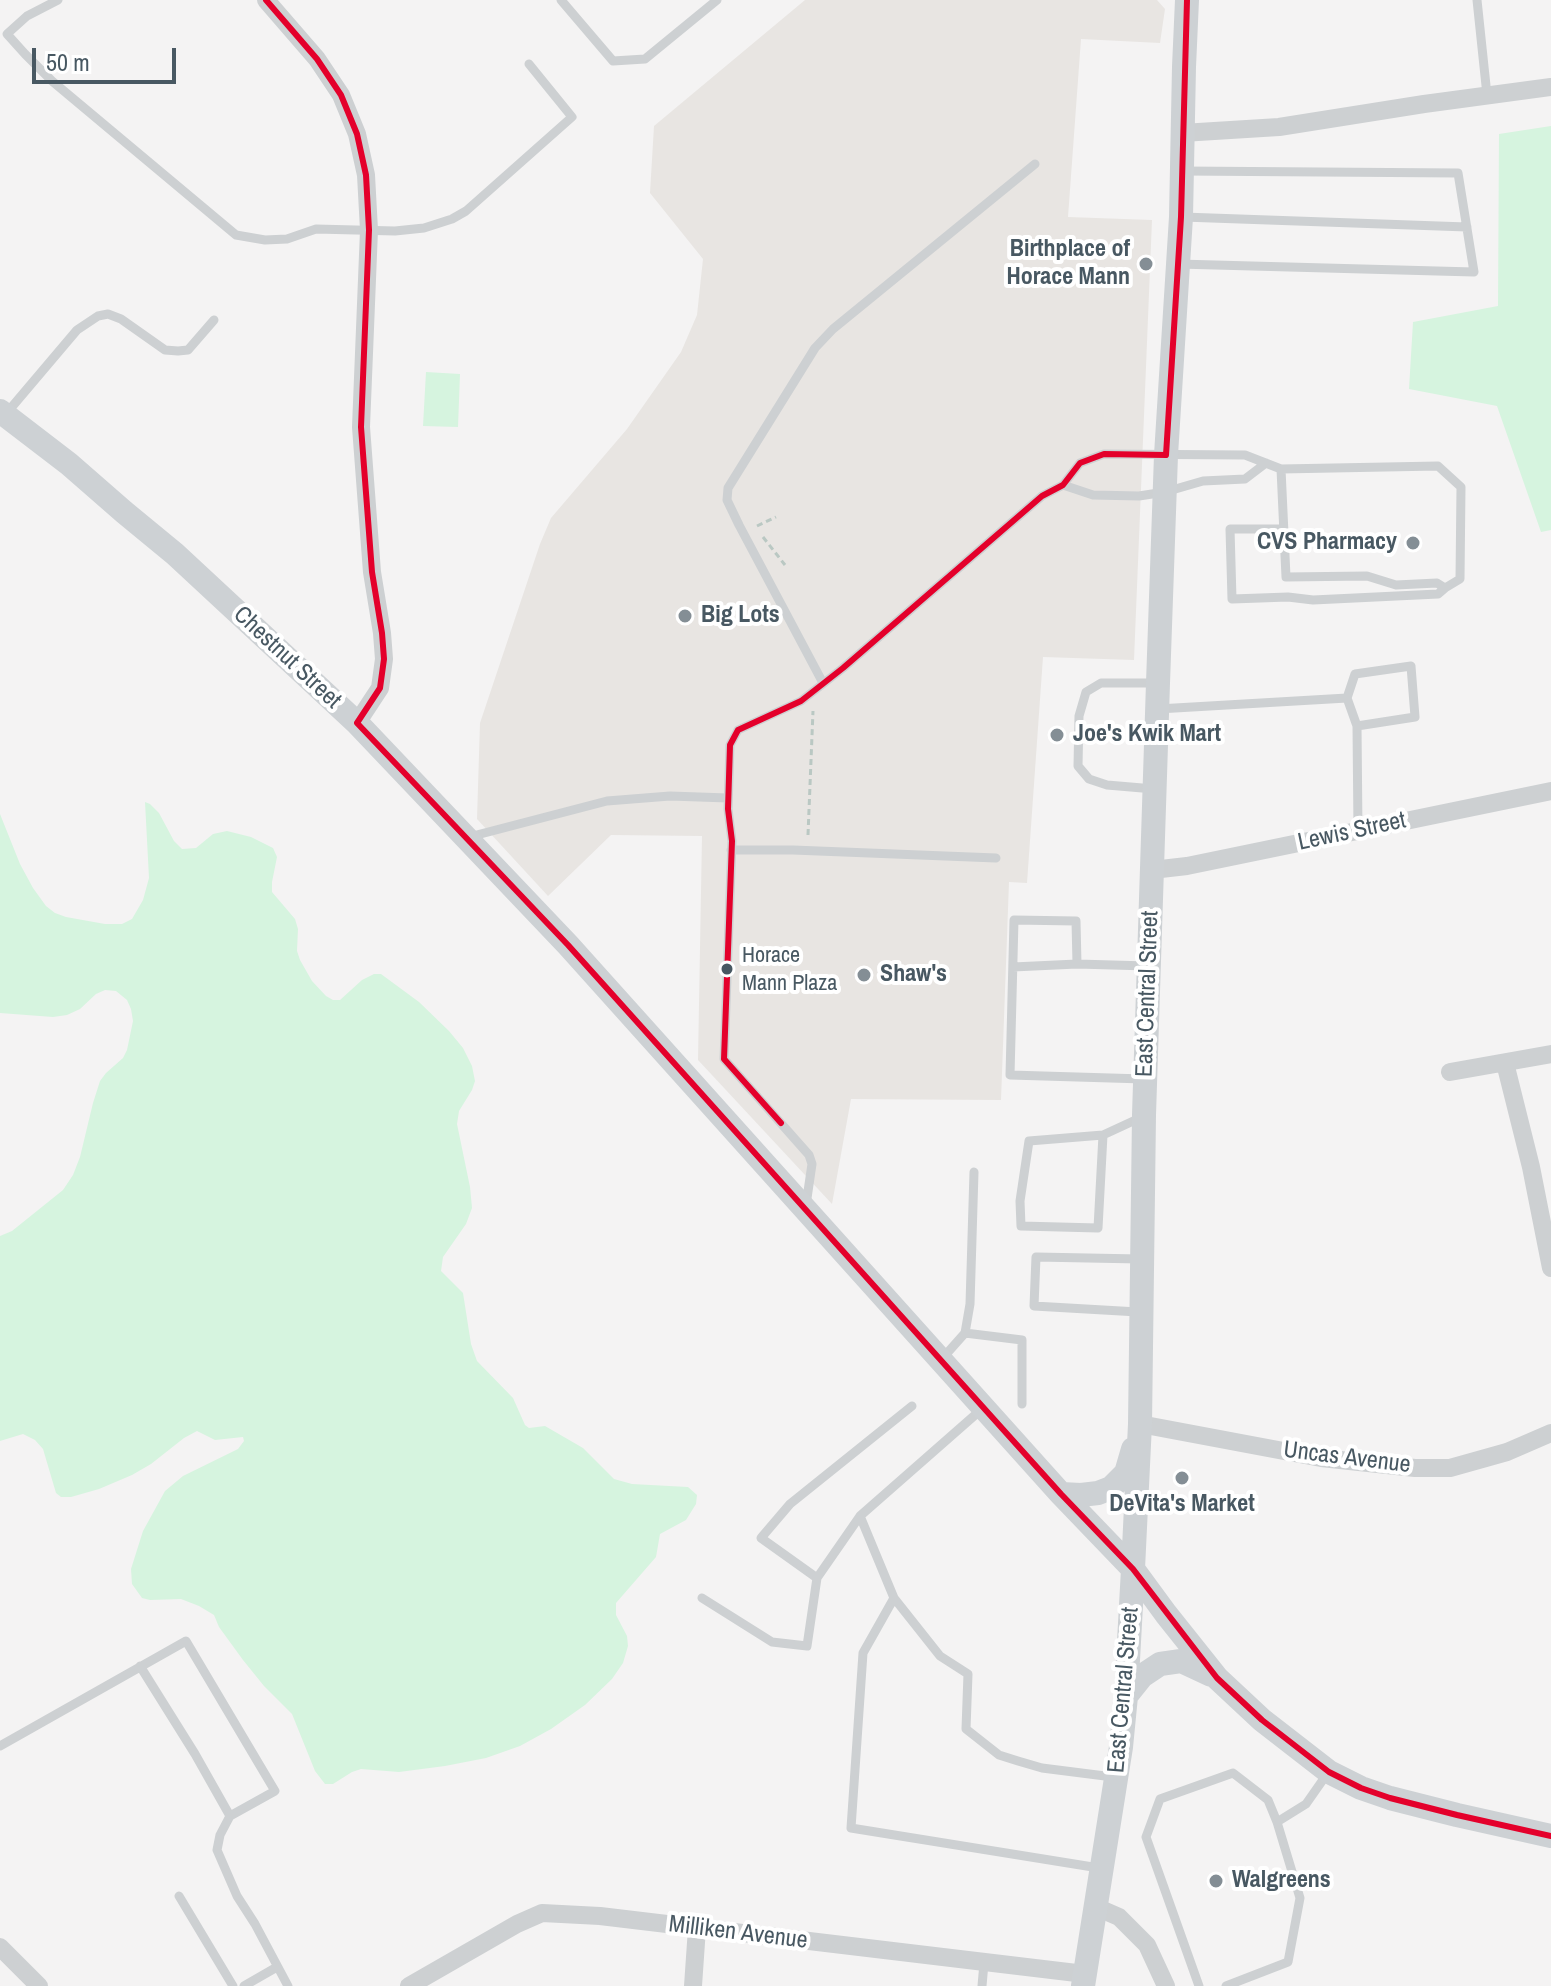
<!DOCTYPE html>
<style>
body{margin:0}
#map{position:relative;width:1551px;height:1986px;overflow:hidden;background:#f4f3f3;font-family:"Archivo Narrow",sans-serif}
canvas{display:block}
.scale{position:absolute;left:32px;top:48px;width:144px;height:36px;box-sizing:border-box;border:4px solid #485862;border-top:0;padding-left:10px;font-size:24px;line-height:28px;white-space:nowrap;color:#485862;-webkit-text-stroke:6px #fff;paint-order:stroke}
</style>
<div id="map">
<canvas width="1551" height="1986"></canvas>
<div class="scale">50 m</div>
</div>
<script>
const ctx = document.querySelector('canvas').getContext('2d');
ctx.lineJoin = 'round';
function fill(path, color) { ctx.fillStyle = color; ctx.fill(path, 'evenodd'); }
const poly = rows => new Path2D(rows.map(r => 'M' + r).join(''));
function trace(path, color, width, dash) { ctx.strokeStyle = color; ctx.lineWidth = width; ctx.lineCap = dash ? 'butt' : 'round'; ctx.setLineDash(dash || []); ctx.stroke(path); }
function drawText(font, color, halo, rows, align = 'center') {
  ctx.font = font + ' "Archivo Narrow",sans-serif'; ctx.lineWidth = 8; ctx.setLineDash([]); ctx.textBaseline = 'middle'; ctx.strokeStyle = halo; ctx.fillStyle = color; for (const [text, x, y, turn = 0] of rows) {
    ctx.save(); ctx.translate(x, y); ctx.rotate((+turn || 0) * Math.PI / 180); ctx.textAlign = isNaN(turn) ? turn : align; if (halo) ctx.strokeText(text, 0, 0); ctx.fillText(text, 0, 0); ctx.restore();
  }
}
const commercial = poly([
 [805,0,1157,0,1165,9,1160,43,1081,39,1068,217,1152,220,1134,660,1043,657,1027,883,1009,882,1001,1100,851,1099,832,1204,698,1060,702,836,611,835,548,896,477,819,480,723,540,544,551,518,627,429,681,352,697,315,703,259,650,193,654,126]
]);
const green = poly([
 [1551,126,1551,530,1541,532,1497,406,1409,389,1413,322,1498,306,1499,134],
 [426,372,460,374,458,427,423,426],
 [145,802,150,804,159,813,174,841,182,849,196,848,213,834,227,831,251,837,273,848,277,857,272,882,272,892,295,919,298,929,297,951,300,960,312,981,326,996,333,1000,340,1000,362,980,374,974,381,974,419,1002,449,1031,463,1048,472,1066,475,1081,472,1090,459,1111,457,1124,470,1187,472,1208,466,1224,443,1257,441,1271,463,1293,471,1344,477,1361,513,1398,525,1425,529,1428,545,1426,583,1448,614,1479,632,1484,688,1487,697,1495,696,1504,686,1520,660,1534,656,1557,616,1603,616,1615,627,1636,628,1646,623,1663,612,1679,585,1705,551,1729,520,1746,486,1758,445,1766,399,1772,361,1769,352,1772,333,1784,325,1784,315,1771,292,1714,264,1686,243,1660,219,1627,214,1615,199,1606,181,1599,150,1600,142,1598,132,1584,131,1569,143,1531,165,1491,183,1476,238,1449,244,1441,243,1437,215,1440,197,1431,184,1438,151,1464,132,1475,99,1489,71,1497,61,1497,56,1493,43,1449,35,1440,23,1434,0,1441,0,1236,12,1231,63,1190,73,1175,80,1157,93,1103,100,1081,106,1073,123,1058,127,1050,133,1021,131,1009,127,1000,116,991,105,990,96,994,80,1009,67,1015,53,1017,0,1013,0,814,20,864,33,888,46,906,55,913,66,917,105,924,122,924,132,919,143,900,149,878]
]);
const path = poly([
 [757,526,776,517],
 [763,537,785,565],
 [808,835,813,711]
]);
const lane = poly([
 [58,0,27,16,7,34,25,54,52,81,236,235,265,240,287,239,316,229,395,231,424,228,452,219,466,211,572,117,529,64],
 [561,0,613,61,645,59,717,0],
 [1477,0,1487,95],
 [1183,217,1467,227],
 [1178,264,1474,272,1458,173,1182,171],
 [5,415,77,330,98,316,108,314,121,319,165,350,178,351,188,350,214,320],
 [1281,469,1286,577,1367,576,1396,585,1437,583,1445,588],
 [1063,485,1093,495,1139,496,1165,492,1203,481,1245,479,1266,463],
 [823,683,739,525,727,500,728,488,815,348,833,329,1035,164],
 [1347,698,1357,726],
 [1158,709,1347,698,1355,674,1411,666,1415,717,1357,726,1358,831],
 [1154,789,1107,785,1089,779,1078,766,1079,716,1086,692,1101,683,1155,683],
 [469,837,607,801,670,796,728,798],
 [731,850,793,850,996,858],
 [1013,967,1077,964],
 [1144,1079,1010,1075,1014,920,1076,921,1077,964,1148,966],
 [1103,1135,1098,1228,1021,1226,1020,1201,1029,1141,1103,1135,1142,1117],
 [806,1205,812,1164,809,1155,724,1059,732,841,728,809,730,745,738,730,801,701,843,668,1042,496,1063,485,1080,463,1104,454,1245,455,1281,469,1438,466,1461,487,1460,579,1445,588,1438,594,1313,600,1288,597,1232,599,1230,529,1284,529],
 [1138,1312,1034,1306,1036,1257,1140,1259],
 [965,1333,1022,1340,1022,1404],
 [941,1360,965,1333,970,1304,974,1172],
 [983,1408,860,1516,894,1598,940,1656,968,1674,966,1729,999,1755,1018,1761,1042,1768,1113,1777],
 [817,1578,761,1538,790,1504,912,1406],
 [702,1598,772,1642,807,1646,817,1578,860,1516],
 [894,1598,863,1653,851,1828,1099,1868],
 [140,1666,195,1754,230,1816,220,1835,217,1850,237,1896,255,1924,288,1986],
 [0,1746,186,1641,275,1791,230,1816],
 [179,1896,233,1986],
 [244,1986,277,1967],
 [982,1986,984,1963],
 [1199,1986,1146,1837,1160,1799,1233,1773,1268,1800,1277,1822],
 [1226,1986,1288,1962,1300,1898,1277,1822,1306,1804,1327,1774]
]);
const street = poly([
 [266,0,317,59,341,95,357,134,366,175,369,230,361,427,372,572,382,633,384,659,380,688,357,723],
 [1182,133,1279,127,1424,104,1551,87],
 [1152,870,1187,866,1551,791],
 [1505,1063,1531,1167,1551,1268],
 [1450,1072,1551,1054],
 [1140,1424,1321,1458,1415,1468,1450,1468,1507,1452,1551,1433],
 [1096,1907,1119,1917,1147,1945,1166,1986],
 [0,1947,39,1986],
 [409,1986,517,1924,542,1913,600,1916,1085,1974],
 [693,1986,697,1928]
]);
const secondary = poly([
 [0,411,69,464,124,512,175,554,357,723,568,945,1061,1494,1133,1569,1166,1614,1217,1678,1262,1720,1329,1772,1361,1788,1390,1798,1457,1815,1551,1836],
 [1061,1494,1081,1495,1098,1493,1111,1488,1126,1473,1133,1449],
 [1126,1696,1142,1676,1160,1664,1181,1661,1211,1675],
 [1083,1986,1121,1747,1126,1696,1133,1569,1140,1424,1144,1115,1158,683,1166,455,1181,217,1184,67,1187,0]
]);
const bus1 = poly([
 [266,0,317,59,341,95,357,134,366,175,369,230,361,427,372,572,382,633,384,659,380,688,357,723,568,945,1061,1494,1133,1569,1217,1678,1262,1720,1329,1772,1361,1788,1390,1798,1457,1815,1551,1836],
 [781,1123,724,1059,732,841,728,809,730,745,738,730,801,701,843,668,1042,496,1063,485,1080,463,1104,454,1166,455,1181,217,1187,0]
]);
const markers = [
 [1146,264,8,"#848e95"],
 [1413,543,8,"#848e95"],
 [685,616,8,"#848e95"],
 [1057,735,8,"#848e95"],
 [727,969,7,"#485862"],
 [864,975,8,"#848e95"],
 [1182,1478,8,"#848e95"],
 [1216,1881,8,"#848e95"]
];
const busNames = [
 ["Horace",742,956],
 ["Mann Plaza",742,984]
];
const poiNames = [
 ["Birthplace of",1130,250,"right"],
 ["Horace Mann",1130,278,"right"],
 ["CVS Pharmacy",1397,543,"right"],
 ["Big Lots",701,616],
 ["Joe's Kwik Mart",1073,735],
 ["Shaw's",880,975],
 ["DeVita's Market",1182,1505,"center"],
 ["Walgreens",1232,1881]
];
const streetNames = [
 ["Chestnut Street",287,658,43],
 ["Lewis Street",1352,832,-12],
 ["East Central Street",1148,994,-88],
 ["Uncas Avenue",1347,1458,7],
 ["East Central Street",1124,1690,-85],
 ["Milliken Avenue",738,1933,7]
];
fill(commercial, '#e8e5e2');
fill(green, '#d6f4df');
trace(path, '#bac8c3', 3, [6, 4]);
trace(lane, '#cdd0d2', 9);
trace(street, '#cdd0d2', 18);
trace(secondary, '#cdd1d4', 24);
trace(bus1, '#e4002b', 6);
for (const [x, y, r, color] of markers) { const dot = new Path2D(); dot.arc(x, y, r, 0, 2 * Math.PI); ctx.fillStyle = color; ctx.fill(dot); trace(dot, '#fff', 3); }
drawText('22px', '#485862', '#fff', busNames, 'left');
drawText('bold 24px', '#485862', '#fff', poiNames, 'left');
drawText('24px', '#485862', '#fff', streetNames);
</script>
